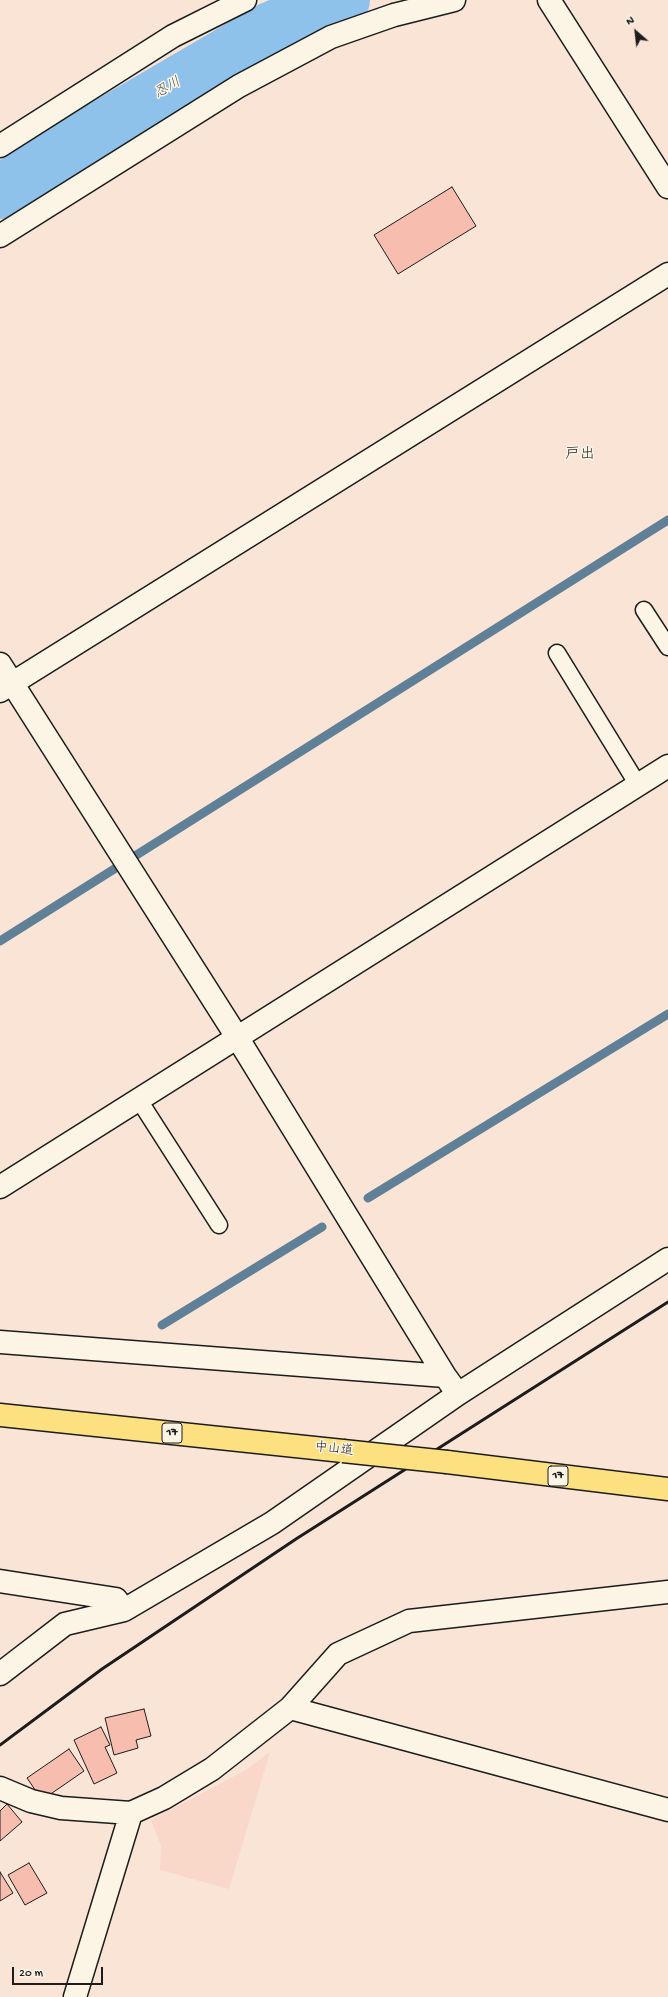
<!DOCTYPE html>
<meta charset="utf-8">
<style>
body{margin:0}
#map{position:relative;width:668px;height:1997px;overflow:hidden;background:#fae4d5;font-family:"Gochi Hand",sans-serif}
canvas{display:block}
.north{position:absolute;left:616px;top:12px;width:40px;height:40px;-webkit-text-stroke:3px #fcf5e5;paint-order:stroke;rotate:332deg;font-size:11px;font-weight:700;line-height:16px;text-align:center;color:#1c1c1c}
.north::after{content:'';display:block;margin:auto;width:14px;height:18px;background:#1c1c1c;clip-path:polygon(50% 0,100% 100%,50% 72%,0 100%)}
.scale{position:absolute;left:12px;top:1967px;width:91px;height:18px;box-sizing:border-box;border:2px solid #1c1c1c;border-top:0;padding-left:5px;font-size:12px;line-height:14px;white-space:nowrap;color:#1c1c1c;-webkit-text-stroke:3px #fcf5e5;paint-order:stroke}
</style>
<div id="map">
<canvas width="668" height="1997"></canvas>
<div class="north">N</div>
<div class="scale">20 m</div>
</div>
<script>
const ctx = document.querySelector('canvas').getContext('2d');
ctx.lineJoin = 'round';
function fill(path, color) { ctx.fillStyle = color; ctx.fill(path, 'evenodd'); }
const poly = rows => new Path2D(rows.map(r => 'M' + r).join(''));
function trace(path, color, width, dash) { ctx.strokeStyle = color; ctx.lineWidth = width; ctx.lineCap = dash ? 'butt' : 'round'; ctx.setLineDash(dash || []); ctx.stroke(path); }
function drawText(font, color, halo, rows, align = 'center') {
  ctx.font = font + ' "Gochi Hand","Klee One",sans-serif'; ctx.lineWidth = 3; ctx.setLineDash([]); ctx.textBaseline = 'middle'; ctx.strokeStyle = halo; ctx.fillStyle = color; for (const [text, x, y, turn = 0] of rows) {
    ctx.save(); ctx.translate(x, y); ctx.rotate((+turn || 0) * Math.PI / 180); ctx.textAlign = isNaN(turn) ? turn : align; if (halo) ctx.strokeText(text, 0, 0); ctx.fillText(text, 0, 0); ctx.restore();
  }
}
const built = poly([
 [270,1752,229,1889,160,1870,161,1846,151,1820,246,1770]
]);
const stream = poly([
 [0,941,668,520],
 [368,1198,668,1014],
 [162,1325,322,1227]
]);
const river = poly([
 [0,192,94,132,272,28,343,0]
]);
const building = poly([
 [452,187,476,226,398,274,374,235,452,187],
 [144,1709,151,1736,136,1740,138,1748,114,1755,105,1718,144,1709],
 [101,1727,110,1745,105,1747,117,1773,94,1784,74,1740,101,1727],
 [69,1749,84,1771,42,1800,27,1778,69,1749],
 [7,1804,22,1822,0,1841,0,1811,7,1804],
 [29,1863,47,1893,25,1905,8,1875,29,1863],
 [0,1872,13,1893,0,1901,0,1872]
]);
const service = poly([
 [644,610,668,647],
 [557,653,638,785],
 [139,1100,219,1225]
]);
const minor = poly([
 [549,0,668,187],
 [0,146,173,36,245,0],
 [0,236,239,86,331,37,394,15,454,0],
 [0,664,237,1037,445,1376,458,1394],
 [0,691,668,274],
 [0,1187,668,766],
 [0,1342,445,1376],
 [0,1581,116,1599,124,1610],
 [0,1674,65,1624,124,1610,272,1523,458,1394,668,1259],
 [290,1708,668,1810],
 [0,1788,31,1801,61,1808,131,1813,164,1798,212,1769,290,1708,338,1654,409,1621,668,1592],
 [75,1997,131,1813]
]);
const trunk = poly([
 [0,1415,343,1451],
 [447,1462,668,1489]
]);
const rail = poly([
 [0,1745,102,1669,296,1539,668,1302]
]);
const trunkBridge = poly([
 [343,1451,447,1462]
]);
const shields = [
 [172,1433,20],
 [558,1476,20]
];
const shieldNames = [
 ["17",172,1433],
 ["17",558,1476]
];
const streetNames = [
 ["中山道",334,1450,6]
];
const waterNames = [
 ["忍川",168,89,-30]
];
const quarterNames = [
 ["戸出",580,456]
];
fill(built, '#f9d8ca');
trace(stream, '#608098', 9);
trace(river, '#8ec2eb', 54);
fill(building, '#f7bdaf');
trace(building, '#1c1c1c', 1);
trace(service, '#1c1c1c', 19);
trace(minor, '#1c1c1c', 25);
trace(trunk, '#1c1c1c', 25);
trace(service, '#fcf5e5', 16);
trace(minor, '#fcf5e5', 22);
trace(trunk, '#fde080', 22);
trace(rail, '#1c1c1c', 3);
trace(trunkBridge, '#1c1c1c', 25, []);
trace(trunkBridge, '#fde080', 22);
for (const [x, y, w] of shields) { const box = new Path2D(); box.roundRect(x - w / 2, y - 10, w, 20, 3); ctx.fillStyle = '#fcf5e5'; ctx.fill(box); trace(box, '#1c1c1c', 1); }
drawText('bold 12px', '#1c1c1c', null, shieldNames);
drawText('13px', '#1c1c1c', '#fcf5e5', streetNames);
drawText('italic 14px', '#445664', '#fcf5e5', waterNames);
drawText('15px', '#1c1c1c', '#fcf5e5', quarterNames);
</script>
